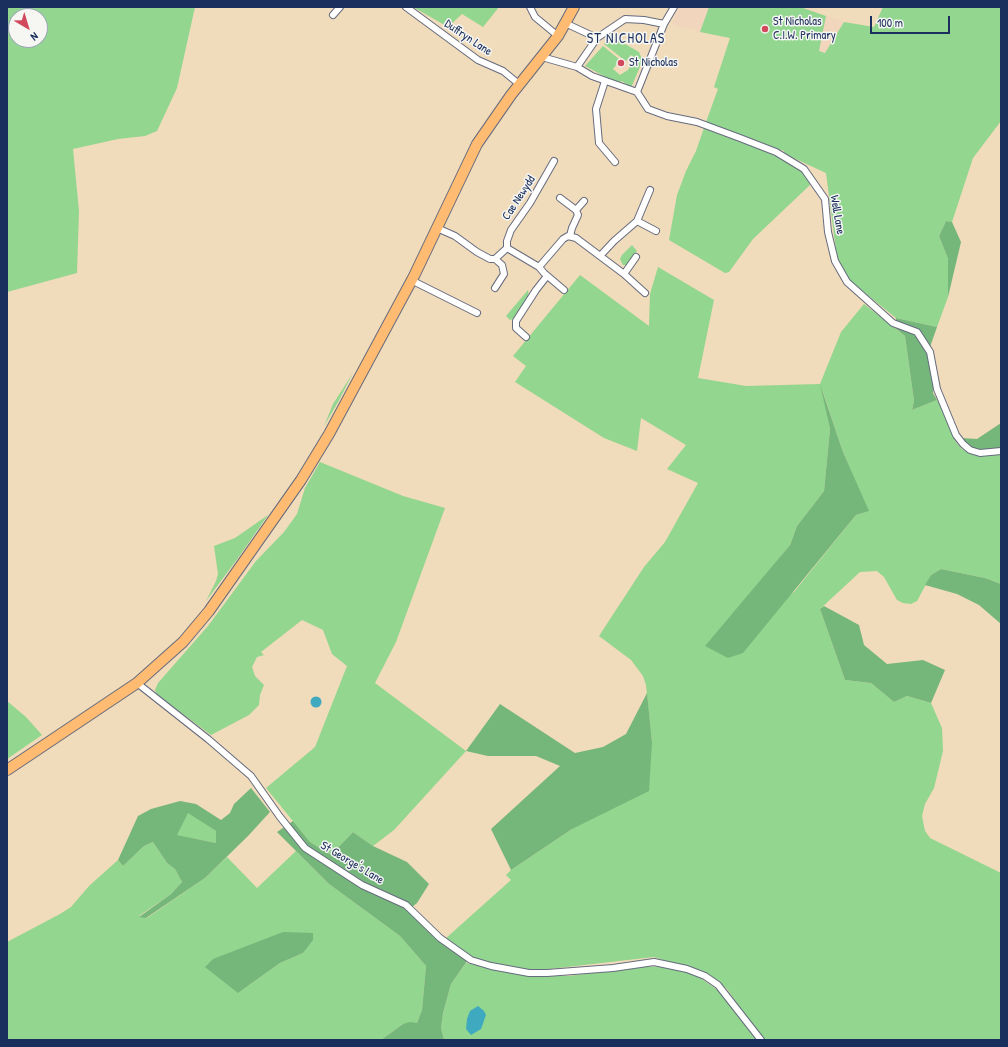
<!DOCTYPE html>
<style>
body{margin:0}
#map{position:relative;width:1008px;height:1047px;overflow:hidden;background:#f0dbba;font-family:"Patrick Hand",sans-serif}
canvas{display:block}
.frame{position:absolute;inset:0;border:8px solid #1b2f5e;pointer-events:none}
.north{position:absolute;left:8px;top:8px;width:40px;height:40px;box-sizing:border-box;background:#f6f6f2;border:1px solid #9ea6b7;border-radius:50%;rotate:142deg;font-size:11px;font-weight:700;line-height:16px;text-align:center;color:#1b2f5e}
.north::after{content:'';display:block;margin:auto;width:14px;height:18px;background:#d1495b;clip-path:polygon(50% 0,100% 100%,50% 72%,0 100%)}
.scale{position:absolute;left:870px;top:16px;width:80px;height:18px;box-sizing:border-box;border:2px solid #1b2f5e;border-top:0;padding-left:5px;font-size:12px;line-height:14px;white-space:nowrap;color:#1b2f5e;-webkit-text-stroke:3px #f6f6f2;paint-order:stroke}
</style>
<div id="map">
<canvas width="1008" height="1047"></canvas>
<div class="frame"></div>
<div class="north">N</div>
<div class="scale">100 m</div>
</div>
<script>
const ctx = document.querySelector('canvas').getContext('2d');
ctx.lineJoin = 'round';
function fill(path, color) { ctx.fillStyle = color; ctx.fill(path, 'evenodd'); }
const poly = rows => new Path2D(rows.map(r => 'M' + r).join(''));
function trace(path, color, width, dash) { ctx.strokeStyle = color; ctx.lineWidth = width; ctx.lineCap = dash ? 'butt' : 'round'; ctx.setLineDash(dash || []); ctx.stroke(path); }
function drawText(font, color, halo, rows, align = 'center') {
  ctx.font = font + ' "Patrick Hand",sans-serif'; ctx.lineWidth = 3; ctx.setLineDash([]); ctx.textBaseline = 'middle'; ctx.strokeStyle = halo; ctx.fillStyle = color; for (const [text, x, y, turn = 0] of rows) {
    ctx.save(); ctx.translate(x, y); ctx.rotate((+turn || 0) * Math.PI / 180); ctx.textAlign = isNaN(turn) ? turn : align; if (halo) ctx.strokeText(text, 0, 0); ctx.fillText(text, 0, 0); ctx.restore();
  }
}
const built = poly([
 [679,7,800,7,844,22,825,53,730,38,681,27,672,23]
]);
const green = poly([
 [7,7,195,7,177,88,157,131,145,136,118,139,73,149,79,211,77,273,7,292],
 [16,16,40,16,40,40,16,40],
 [413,7,499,7,483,27,462,14,448,27],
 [709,7,800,7,826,16,819,51,825,53,844,22,874,27,883,7,1001,7,1001,121,973,158,952,222,946,221,939,236,948,259,948,297,937,327,896,318,850,281,837,258,826,173,785,154,783,150,777,150,706,122,718,89,714,87,730,38,700,32],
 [611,36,639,52,641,57,642,62,631,88,622,81,617,83,585,66,603,46,620,60,613,69,620,75,628,70,635,58,631,55,626,61,623,59,604,44],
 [704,128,788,159,799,166,807,177,810,185,753,239,729,272,725,273,669,240,677,195,686,171,696,151],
 [632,245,637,251,626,265,623,265,620,259,622,255],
 [658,267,714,300,698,378,746,386,820,384,841,332,864,304,905,336,914,401,912,410,937,400,941,402,956,442,962,449,967,452,981,455,1001,455,1001,584,985,578,941,569,931,575,917,601,911,604,903,603,897,600,884,577,877,571,860,572,820,609,845,680,871,683,894,702,907,696,931,703,942,728,943,751,934,788,925,804,922,816,925,831,930,838,1001,873,1001,1040,764,1040,755,1029,727,989,711,976,654,957,532,971,474,959,445,939,511,880,506,875,511,870,572,829,652,742,646,685,643,676,631,660,599,636,644,567,665,542,698,483,667,469,686,445,641,418,637,451,604,438,515,382,526,366,513,356,580,275,649,326,650,294],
 [822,389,843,452,868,511,856,515,794,592,706,647,790,545,797,526,824,491,830,429],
 [528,290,529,297,515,318,510,320,506,316],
 [353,373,338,402,324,426,333,404],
 [320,462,403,496,445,508,396,642,375,683,466,751,394,830,373,846,353,832,331,855,310,842,266,788,315,747,347,666,332,654,323,630,302,620,261,652,264,655,257,657,252,667,255,676,264,685,260,695,259,705,249,715,211,735,157,695,155,690,158,683,208,626,256,561,284,532,297,514,305,488],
 [268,515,238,558,206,601,216,581,218,574,214,546,235,538],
 [7,701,26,717,42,735,7,759],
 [188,812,216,831,216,843,176,835],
 [153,842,167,863,175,869,182,882,171,894,139,916,147,918,205,878,227,857,257,888,296,851,329,884,400,936,426,966,422,1010,417,1023,403,1024,381,1040,7,1040,7,942,60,914,71,907,89,886,118,860,123,866,144,846],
 [313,933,303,953,280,963,238,993],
 [466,963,530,976,569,976,642,966,675,968,699,977,722,993,747,1028,758,1040,444,1040,441,1028,443,1013,451,984]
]);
const forest = poly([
 [946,221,952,222,961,242,948,297,948,259,939,236],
 [896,318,937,327,930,347,934,382,933,393,937,400,912,410,914,401,905,336,895,328],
 [820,384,843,452,869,511,856,515,743,653,728,658,705,646,790,545,797,526,824,491,830,429],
 [1001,423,1001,448,982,451,967,446,962,438,977,439],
 [941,569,985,578,1001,584,1001,624,979,605,957,594,925,585,931,575],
 [824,606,859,625,864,645,887,664,923,660,945,670,931,703,907,696,894,702,871,683,845,680,820,609],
 [647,693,652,742,649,791,572,829,511,870,491,829,560,766,536,756,488,756,466,751,500,704,575,753,603,747,626,734],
 [251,788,270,812,248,836,205,878,146,918,139,917,171,894,182,882,175,869,167,863,153,842,144,846,123,866,118,860,138,816,151,809,180,801,196,804,221,820,230,813,234,804],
 [188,813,216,831,216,843,177,835],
 [293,821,310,842,331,855,353,832,373,846,407,862,429,884,417,903,412,907,445,939,470,957,451,984,443,1013,441,1028,444,1040,381,1040,403,1024,410,1022,417,1023,422,1010,426,966,400,936,329,884,277,832],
 [283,932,313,933,313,940,303,953,280,963,238,993,205,967,213,959]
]);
const water = poly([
 '310.5 702a5.5 5.5 0 1 1 11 0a5.5 5.5 0 1 1-11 0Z',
 [478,1006,484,1011,486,1015,481,1029,471,1035,466,1029,467,1019,470,1011]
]);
const street = poly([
 [406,7,478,60,503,71,519,84],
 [530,7,535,17,558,36],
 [333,15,340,7],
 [565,23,597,38],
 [542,57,577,67,592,76,637,92,648,109,667,116,697,122,740,138,776,152,804,169,825,199,828,232,835,261,847,282,893,323,917,332,930,352,937,389,956,435,963,444,970,450,980,453,1001,451],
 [577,67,597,38,625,19,644,20,664,24],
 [605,81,596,109,599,143,615,162],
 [637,92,664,24,674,7],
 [560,198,576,210,578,215,572,228,570,236],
 [576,210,584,201],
 [637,221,656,231],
 [437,228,455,236,477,252,490,259,495,259,502,265,504,274,495,288],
 [507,248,539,267,544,273,564,290],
 [600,256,624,274,645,293],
 [495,259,507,248,507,241,511,230,530,203,554,161],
 [539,267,563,239,568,236,576,238,600,256,614,241,637,221,650,190],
 [624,274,636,257],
 [411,280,477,313],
 [526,337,516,328,516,321,536,290,547,276],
 [137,683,208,739,251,776,280,817,305,848,362,885,406,905,440,938,471,960,491,966,529,973,547,973,613,968,654,962,687,969,705,976,718,985,761,1040]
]);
const primary = poly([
 [7,770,137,683,183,642,209,611,301,480,329,434,414,276,477,144,511,95,558,36,574,7]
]);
const markers = [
 [765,29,4,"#d1495b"],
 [621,63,4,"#d1495b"]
];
const poiNames = [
 ["St Nicholas",773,22],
 ["C.I.W. Primary",773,36],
 ["St Nicholas",629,63]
];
const streetNames = [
 ["Duffryn Lane",468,38,34],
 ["Cae Newydd",519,198,-57],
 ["Well Lane",837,215,80],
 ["St George's Lane",352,863,31]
];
const quarterNames = [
 ["ST NICHOLAS",626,39]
];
fill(built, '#f1d5bd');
fill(green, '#92d68f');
fill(forest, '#75b77a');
fill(water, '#3fa9bf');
trace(street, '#666b7e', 8);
trace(primary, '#666b7e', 12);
trace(street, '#fff', 6);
trace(primary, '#ffbb71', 10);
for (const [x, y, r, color] of markers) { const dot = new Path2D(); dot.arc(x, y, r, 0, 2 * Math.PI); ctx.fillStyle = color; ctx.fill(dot); trace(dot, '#f6f6f2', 1.5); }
drawText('12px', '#1b2f5e', '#f6f6f2', poiNames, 'left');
drawText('12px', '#1b2f5e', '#f6f6f2', streetNames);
ctx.letterSpacing = '1px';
drawText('14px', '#1b2f5e', '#f6f6f2', quarterNames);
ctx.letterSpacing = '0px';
</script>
